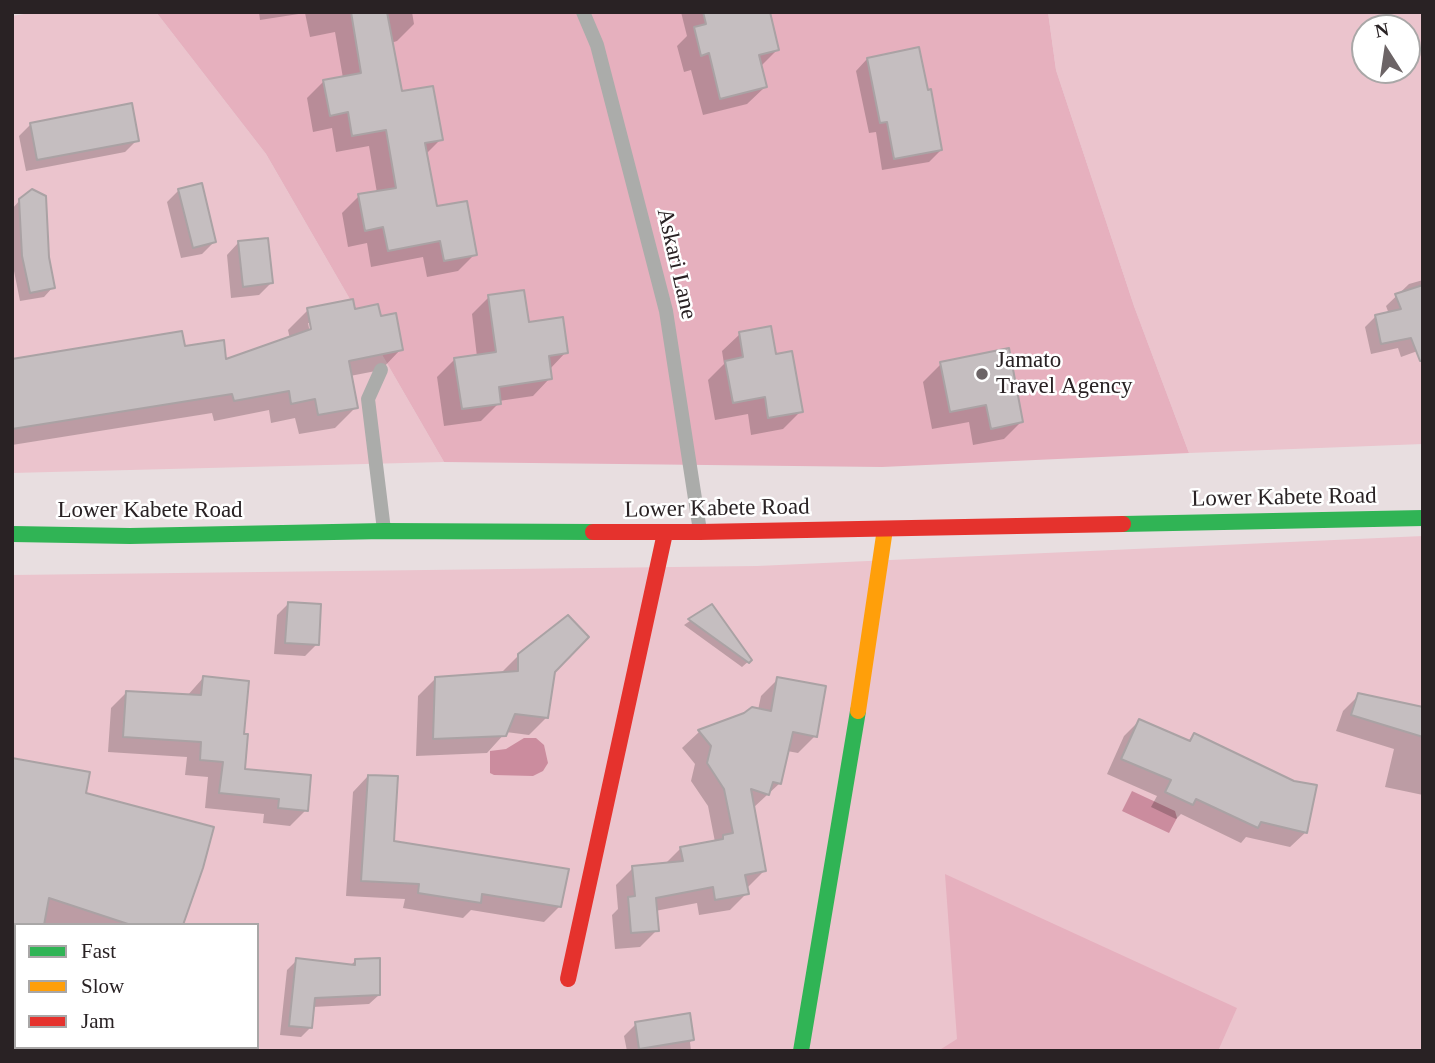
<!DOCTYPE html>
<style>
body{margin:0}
#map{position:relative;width:1435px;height:1063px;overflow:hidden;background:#e8dee0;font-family:Georgia,serif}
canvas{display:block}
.frame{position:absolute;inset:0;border:14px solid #292224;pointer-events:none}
.legend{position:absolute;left:14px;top:923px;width:245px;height:126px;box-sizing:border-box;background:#fff;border:2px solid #a9a7a7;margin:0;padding:9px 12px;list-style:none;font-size:21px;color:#292224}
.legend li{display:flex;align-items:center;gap:14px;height:35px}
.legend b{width:35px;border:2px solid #a9a7a7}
.north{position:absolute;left:1351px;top:14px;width:70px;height:70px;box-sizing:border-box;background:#fff;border:2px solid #a9a7a7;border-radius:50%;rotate:348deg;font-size:19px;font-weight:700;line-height:28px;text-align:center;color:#292224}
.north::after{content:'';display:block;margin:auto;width:24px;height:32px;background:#6c6466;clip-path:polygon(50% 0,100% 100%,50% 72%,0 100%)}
</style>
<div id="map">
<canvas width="1435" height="1063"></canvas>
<div class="frame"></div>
<ul class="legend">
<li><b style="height:9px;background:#30b455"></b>Fast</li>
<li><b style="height:9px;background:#ff9f0a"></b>Slow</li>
<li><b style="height:9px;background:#e5322d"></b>Jam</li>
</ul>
<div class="north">N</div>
</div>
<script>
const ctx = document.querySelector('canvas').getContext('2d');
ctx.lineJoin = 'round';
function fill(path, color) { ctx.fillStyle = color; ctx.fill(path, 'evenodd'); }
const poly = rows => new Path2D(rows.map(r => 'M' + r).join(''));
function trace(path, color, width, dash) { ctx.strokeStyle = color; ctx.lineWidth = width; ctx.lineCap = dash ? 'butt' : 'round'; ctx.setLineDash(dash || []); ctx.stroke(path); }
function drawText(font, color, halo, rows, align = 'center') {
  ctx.font = font + ' Georgia,serif'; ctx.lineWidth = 5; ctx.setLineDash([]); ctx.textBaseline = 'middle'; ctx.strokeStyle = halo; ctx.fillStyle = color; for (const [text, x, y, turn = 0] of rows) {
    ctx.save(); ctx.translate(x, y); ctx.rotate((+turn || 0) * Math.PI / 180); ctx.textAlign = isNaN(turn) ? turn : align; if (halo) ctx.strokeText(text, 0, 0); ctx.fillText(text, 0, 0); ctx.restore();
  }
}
const green = poly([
 [36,12,156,12,266,154,444,462,12,473,12,16],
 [1048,12,1423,12,1423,444,1189,453,1134,306,1056,70],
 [1365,28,1407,28,1407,70,1365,70],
 [1423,536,1423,1051,12,1051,12,575,757,566],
 [16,925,257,925,257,1047,16,1047]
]);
const forest = poly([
 [156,12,1048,12,1056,70,1134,306,1189,453,882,467,444,462,266,154],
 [945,874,1237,1008,1218,1051,938,1051,957,1039]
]);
const water = poly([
 [524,738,536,738,544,745,548,763,543,771,533,776,494,775,490,773,490,751,506,749],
 [1132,791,1175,811,1177,818,1169,833,1122,811]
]);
const shadow = poly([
 [259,12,412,12,414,24,397,41,391,43,400,93,441,139,425,155,435,208,475,254,458,271,427,277,423,257,371,267,367,243,348,247,342,213,359,196,377,193,369,146,336,152,332,128,313,132,307,98,324,81,343,78,335,32,310,37,305,13,260,20],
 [681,12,768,12,777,50,760,67,765,87,747,104,703,115,691,70,684,72,677,46,687,36],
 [867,59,941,150,929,162,882,170,876,132,869,133,856,71],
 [31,124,137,140,125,152,26,171,19,136],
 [179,190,214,242,202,254,181,258,167,202],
 [20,200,47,258,53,287,44,297,20,301,13,266,12,209],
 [238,243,271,283,259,295,231,298,227,255],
 [1423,280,1423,349,1401,357,1398,348,1371,354,1365,327,1375,317,1389,314,1386,306,1409,284],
 [489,297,566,352,549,370,550,378,533,396,499,401,499,403,481,421,444,426,437,377,455,359,477,357,472,314],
 [308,310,354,311,379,318,401,349,381,370,350,376,356,407,335,428,299,434,295,418,271,423,269,410,214,421,212,413,12,445,12,361,183,348,225,362,290,339,288,330],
 [308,323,312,323,311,338],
 [740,334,775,356,801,411,783,429,751,435,748,414,715,420,708,380,724,364,722,351],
 [941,364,1022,421,1004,439,973,445,969,422,932,429,923,382],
 [289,603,317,644,305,656,274,654,277,615],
 [712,606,750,660,742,667,684,625],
 [519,655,554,671,546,718,529,735,506,732,487,753,416,756,418,696,436,678,500,674],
 [203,678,242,735,243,771,306,810,290,826,263,823,264,814,205,808,208,777,185,775,187,757,108,752,111,708,127,692,187,696],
 [778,679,815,736,798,753,787,751,780,783,753,808,764,871,746,889,747,893,730,910,699,915,697,903,655,911,657,930,640,947,615,949,612,915,618,909,616,885,633,868,664,865,681,848,715,842,708,806,691,781,695,764,682,748,699,732,758,710,761,696],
 [1359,695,1423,709,1423,795,1385,787,1394,749,1336,731,1343,711],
 [1139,721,1187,742,1194,735,1306,832,1290,847,1246,837,1241,843,1181,814,1176,819,1151,807,1157,796,1107,774,1124,736],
 [12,759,84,794,181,925,16,925,16,999,12,998],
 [368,776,392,843,560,906,544,922,471,910,463,918,403,908,405,899,346,896,353,792],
 [297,960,350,966,356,960,379,995,369,1004,313,1007,310,1028,301,1037,280,1035,287,970],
 [636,1024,692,1040,690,1042,691,1051,627,1051,624,1036],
 [70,1047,147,1047,143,1051,91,1051]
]);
const building = poly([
 [351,12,387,12,402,91,433,86,443,140,425,143,437,206,467,201,477,255,444,261,440,241,388,251,383,227,365,231,358,194,396,188,386,130,352,136,348,112,330,116,323,80,361,73,351,12],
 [703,12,770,12,779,50,759,55,767,87,720,99,709,53,701,56,694,27,706,24,703,12],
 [919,47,928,90,931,89,942,150,894,159,887,122,880,123,867,58,919,47],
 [132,103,139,141,37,160,30,123,132,103],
 [202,183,216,242,193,248,178,189,202,183],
 [32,189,46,196,49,257,55,288,30,293,22,256,19,199,32,189],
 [268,238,273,283,243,287,238,241,268,238],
 [1423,285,1423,361,1420,361,1411,338,1381,344,1375,315,1401,309,1395,294,1423,285],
 [524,290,529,322,563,317,568,353,549,356,552,379,499,387,501,404,462,409,454,358,496,352,488,295,524,290],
 [353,299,355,309,378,304,381,316,396,313,403,350,349,361,358,408,318,415,315,399,291,404,289,391,234,401,232,394,12,429,12,359,182,331,185,346,224,340,226,359,311,329,307,308,353,299],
 [771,326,776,354,792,351,803,412,768,418,765,397,733,403,725,361,743,357,739,332,771,326],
 [1009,348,1023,422,991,429,986,405,950,412,940,362,1009,348],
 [288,602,321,604,319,645,285,643,288,602],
 [712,604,752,660,749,663,688,619,712,604],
 [568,615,589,637,555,672,548,718,515,714,506,736,433,739,435,677,518,671,518,654,568,615],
 [203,676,249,681,244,734,248,734,245,769,311,775,308,811,278,808,279,799,219,793,223,762,200,760,201,742,123,737,126,691,201,695,203,676],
 [777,677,826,686,817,737,793,732,781,784,773,782,769,795,751,789,766,871,745,875,749,894,715,900,713,887,656,898,659,931,631,933,628,897,635,896,632,866,683,861,680,847,723,839,723,835,733,833,724,789,707,763,711,746,698,730,744,713,752,707,771,711,777,677],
 [1358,693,1423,707,1423,737,1351,715,1358,693],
 [1139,719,1190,741,1194,733,1294,781,1317,785,1307,833,1261,822,1258,828,1196,799,1193,805,1165,792,1171,780,1121,759,1139,719],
 [12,758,90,772,86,793,214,827,203,868,183,925,131,925,49,898,44,925,12,925,12,758],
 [368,775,398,776,394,841,569,869,561,907,482,894,481,903,418,893,419,884,361,881,368,775],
 [296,958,355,965,355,959,380,958,380,995,315,998,312,1028,289,1026,296,958],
 [690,1013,694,1040,639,1049,635,1022,690,1013]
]);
const lane = poly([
 [583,12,597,45,666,311,700,531],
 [381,370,368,399,384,530]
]);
const fast = poly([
 [1123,524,1423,518],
 [12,534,130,536,384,531,593,532],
 [801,1051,858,711]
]);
const slow = poly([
 [858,711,885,529]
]);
const jam = poly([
 [593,532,700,532,1123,524],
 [568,979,665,533]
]);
const markers = [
 [982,374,7,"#6c6466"]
];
const streetNames = [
 ["Askari Lane",676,264,77],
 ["Lower Kabete Road",1284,498,-1],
 ["Lower Kabete Road",717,509,-1],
 ["Lower Kabete Road",150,511]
];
const poiNames = [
 ["Jamato",996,361],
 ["Travel Agency",996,387]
];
fill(green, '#ebc4cd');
fill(forest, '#e6b0be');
fill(water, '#cb8c9e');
fill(shadow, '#0003');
fill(building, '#c5bec0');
trace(building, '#aaa2a4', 2);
trace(lane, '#abacaa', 14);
trace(fast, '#30b455', 16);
trace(slow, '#ff9f0a', 16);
trace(jam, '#e5322d', 16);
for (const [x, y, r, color] of markers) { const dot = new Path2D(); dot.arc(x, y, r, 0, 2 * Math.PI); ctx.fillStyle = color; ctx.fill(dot); trace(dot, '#fff', 2.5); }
drawText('23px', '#292224', '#fff', streetNames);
drawText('23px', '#292224', '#fff', poiNames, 'left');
</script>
